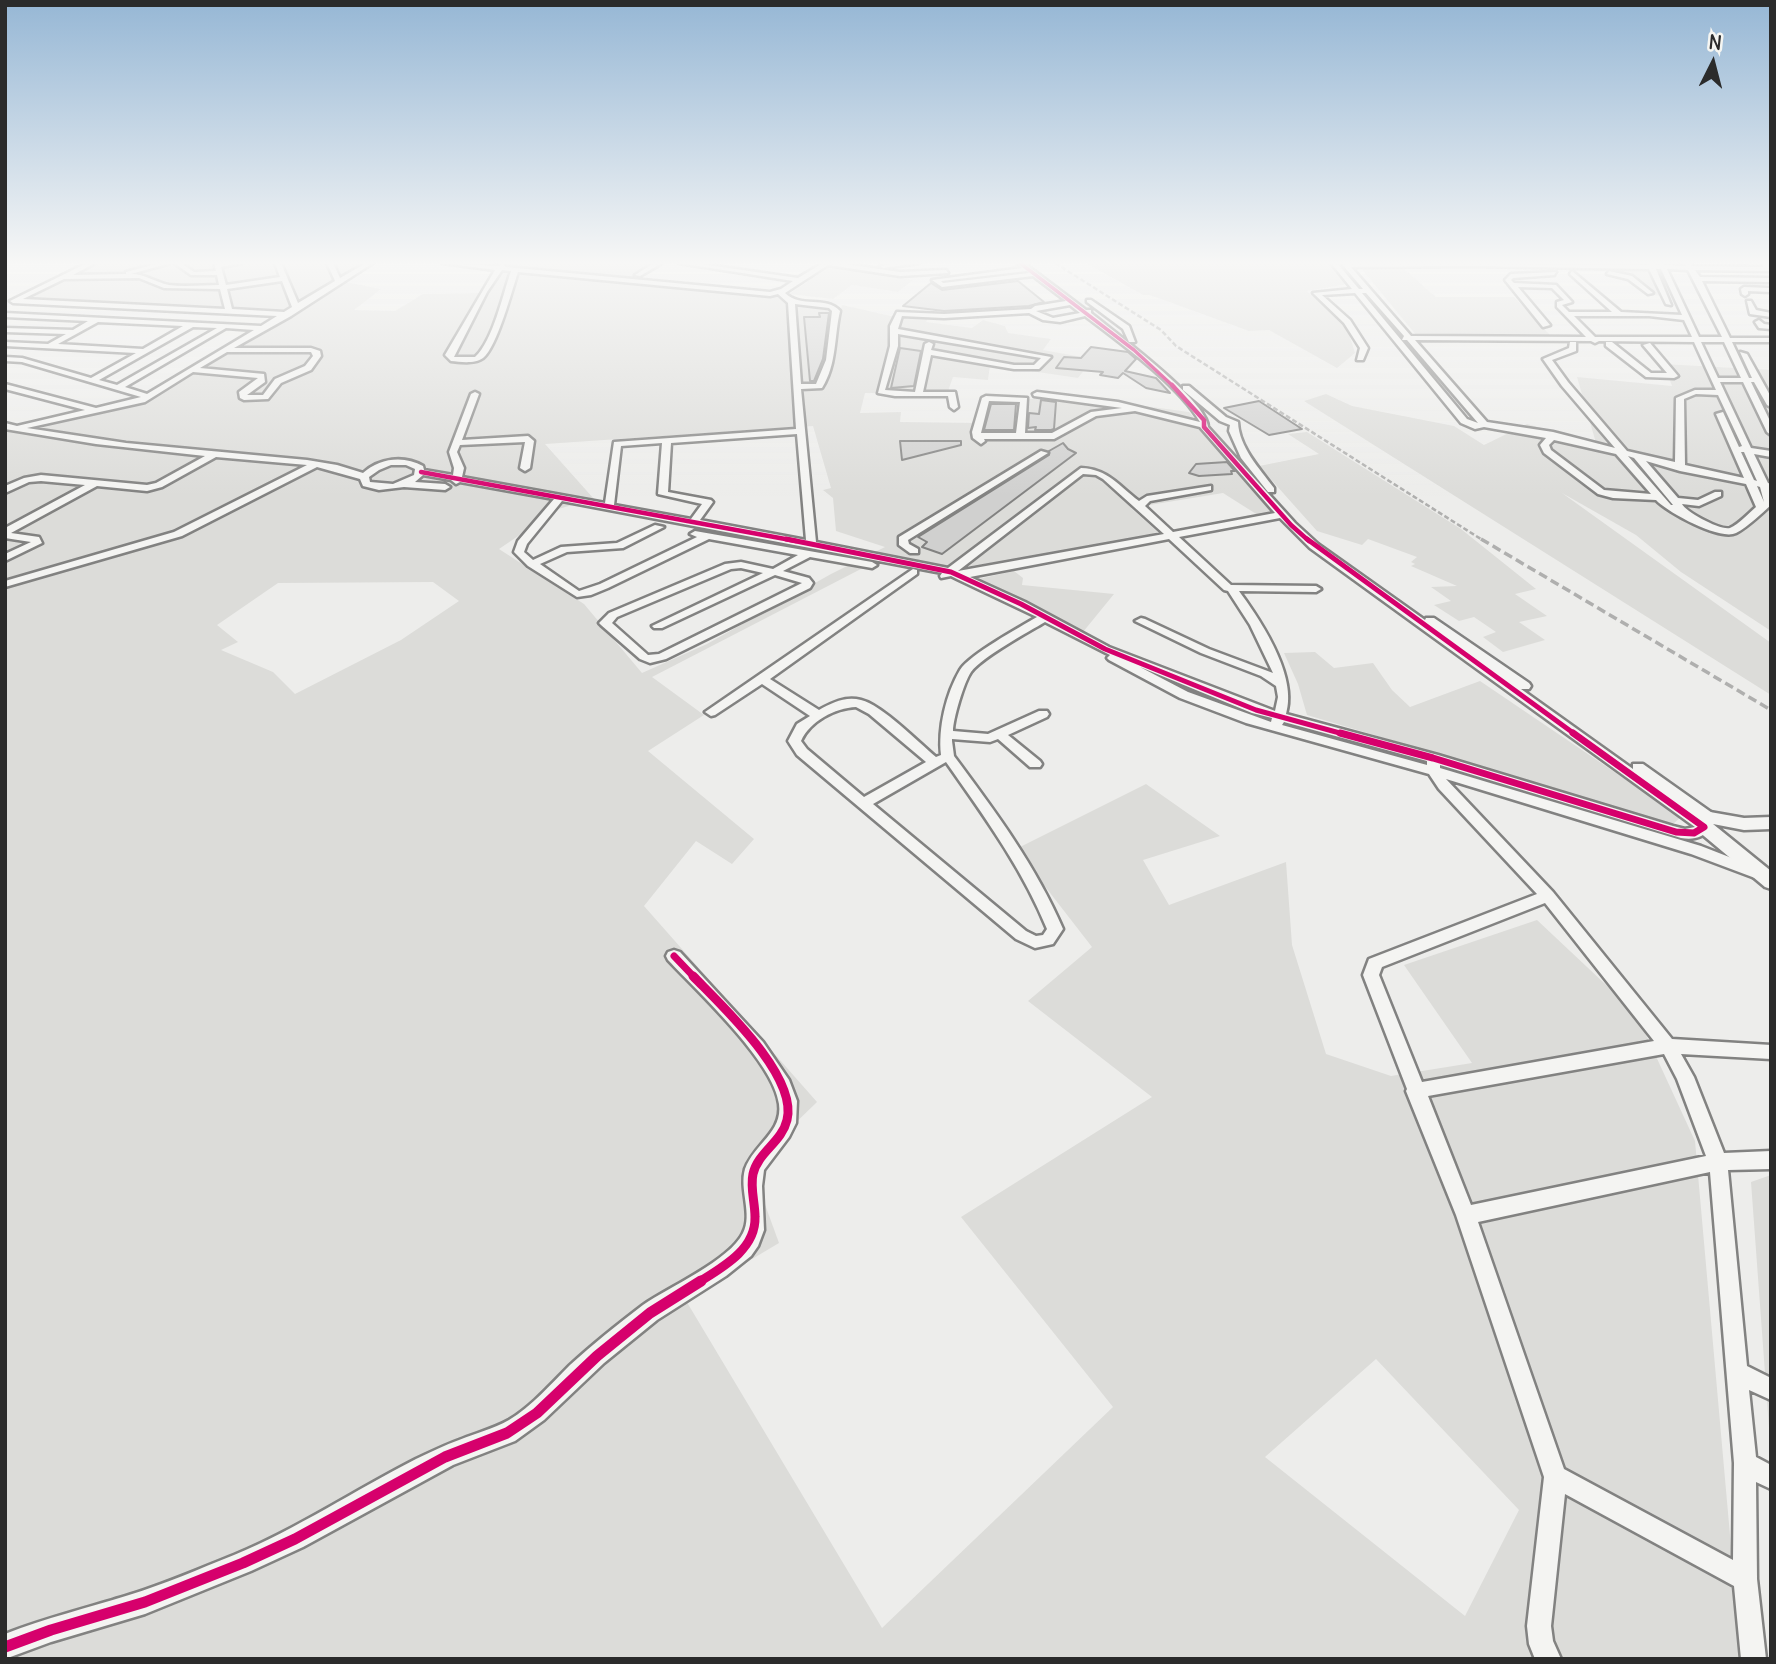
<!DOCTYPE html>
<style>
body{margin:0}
#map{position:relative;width:1776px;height:1664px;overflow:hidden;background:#ededeb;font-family:Delius,sans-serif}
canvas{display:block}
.frame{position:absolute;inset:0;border:7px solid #2b2b2b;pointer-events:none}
.north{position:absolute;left:1678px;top:28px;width:70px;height:70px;-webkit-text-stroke:5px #f6f6f2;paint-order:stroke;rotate:6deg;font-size:19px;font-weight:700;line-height:28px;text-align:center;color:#2b2b2b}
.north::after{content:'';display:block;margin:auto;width:24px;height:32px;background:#2b2b2b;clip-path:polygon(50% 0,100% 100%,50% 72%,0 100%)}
</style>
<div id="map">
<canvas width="1776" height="1664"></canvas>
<div class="frame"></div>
<div class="north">N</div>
</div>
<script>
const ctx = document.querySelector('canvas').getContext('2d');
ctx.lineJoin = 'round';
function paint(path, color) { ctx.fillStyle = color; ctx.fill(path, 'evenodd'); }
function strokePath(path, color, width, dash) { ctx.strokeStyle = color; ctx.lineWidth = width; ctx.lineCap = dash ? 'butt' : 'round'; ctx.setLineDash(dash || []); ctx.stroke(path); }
const green = new Path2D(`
 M95,263H374L346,282L381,289L354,310L395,311L423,294L479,293L492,271L508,263H666L631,282L776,296L782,300L841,308L842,305L891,316L931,314L926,322L972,328L983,320L1005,326L1008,333L1051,339L1043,350L1093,359L1078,378L990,365L988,380L953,377L947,394L865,393L860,413L901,412L900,422L978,423L983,399H1036L1041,392L1189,412L1274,515L1261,517L1223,493L1131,508L1158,532L1153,533L1157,538L950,569L886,556L652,677L704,715L648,751L754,839L732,864L696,841L644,906L817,1102L751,1166L779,1243L685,1299L882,1628L1113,1407L961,1217L1152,1097L1028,1001L1092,947L1016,849L1146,784L1220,836L1143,860L1169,905L1286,862L1292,945L1326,1054L1391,1076L1472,1063L1404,965L1537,920L1636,1013L1695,1141L1741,1659H5V431L144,401L291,314L20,301ZM813,426L831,488L823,490L833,498L836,531L885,547L831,574L707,644L642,673L584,604L499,549L558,509L594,499L545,444ZM433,582L459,601L401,640L295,694L273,672L221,650L238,642L217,625L278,583ZM1376,1359L1519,1510L1465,1616L1265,1457Z
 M1086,263H1330L1348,284L1307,291L1347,327L1355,353L1337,368L1269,330L1249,331L1150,295H1143Z
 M1602,266L1650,267L1663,296L1652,295L1626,276L1613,275Z
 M829,267L913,280L898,292L852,285L833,299L789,294Z
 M1360,267L1403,268L1436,297H1514L1550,335H1416Z
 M1664,364L1771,370V631L1681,572L1636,535L1562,493L1771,643V695L1304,401L1326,394L1352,406L1454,426L1484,445L1527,424L1596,443L1577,377L1672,386Z
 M1307,432L1461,529L1536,589L1515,594L1547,616L1519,622L1545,640L1503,652L1483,637L1496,632L1474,617L1459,621L1434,605L1451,601L1431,587L1457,586L1411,566L1415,564L1411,562L1417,557L1368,539L1362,545L1317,531L1259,466L1319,454L1288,434Z
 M1014,571L1023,578L1022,585L1114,594L1083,632L974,580Z
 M1315,652L1334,668L1373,663L1392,690L1410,707L1480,681L1681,817L1673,824L1307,715L1298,684L1284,653Z
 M1771,1175V1455L1751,1182Z`);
const building = new Path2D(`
 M1018,281L1044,302L1029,306L944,311L903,306L931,283L942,290Z
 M819,313H829L823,359L814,381H810L804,317H820Z
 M1091,347L1128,352L1136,359L1125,371L1156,378L1170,393L1146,388L1123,373L1118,378L1100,375L1103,372L1056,368L1064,357L1081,358Z
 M900,348L921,351L914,386L891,388Z
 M1041,400L1056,402L1054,429L1051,430H1035L1036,427L1028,428L1029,413L1039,414Z
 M1259,401L1302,429L1269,435L1224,408Z
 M991,404H1016L1014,430H984Z
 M900,441H961V445L902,460Z
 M1063,443L1068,449L1076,453L942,554L922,547L927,542L918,537L1049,455V451Z
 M1227,462L1235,471H1231L1232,474L1199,476L1189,473L1196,464Z`);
const minor = new Path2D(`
 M87,263H95L73,275L126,274V272L160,263H170L131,274C145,274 155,282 169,285C185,287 203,285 219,285L217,275H191L174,263H181L194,272L216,271L214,263H242L221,267L226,285L280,277L275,263H281L298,303L335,281L327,263H333L340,278L366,263H373L291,316L234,348H311L320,351L321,356L311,370L281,383L268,399L244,400L240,398L239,392L258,378L193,372L145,402L27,428L126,443L307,460L337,465L363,473C379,458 404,455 423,466L424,470L453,475L454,468L449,452L471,394L475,392L479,394L462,440L528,436L534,441L530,468L525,471L520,468L525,442L460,445L457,452L464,468L462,477L605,503L614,442L796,429L788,303L778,294L770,296L518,272C512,290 497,347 483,358C475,364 461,362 451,361L445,355L495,270L443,263L499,266L503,264L506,267L770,292L781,289L793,281L679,263H694L798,278L823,263H838L900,272L946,270L948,273L900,276L828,265L785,293C802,309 825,295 840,311C834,337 837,364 822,388L801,389L816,542L948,568L1081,468C1108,469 1119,486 1139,501L1147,496L1211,486V490L1150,501L1145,506L1173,532L1275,513L1200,427L1135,411L1096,416L1054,439H984L985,441L981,444L973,438L972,432L982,398L986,396L1027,398L1025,433H1052L1091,412L1122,408L1034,396L1033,394L1037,392L1118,402L1200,422C1180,386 1118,341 1085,316L1060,322L1043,320L1029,313L944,318L902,316L898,329L1051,357L1039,369H1014L931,355L923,392H955L958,407L954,410L950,407L948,396H895L878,393L890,346V326L897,312L944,314L1031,309L1035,306L1066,301L1033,276L942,287L932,280L1022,268L1017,263H1024L1086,310H1091V313C1113,331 1208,401 1208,427L1295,523L1318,544L1425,620L1426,618H1434L1529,683L1531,686L1529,689H1521L1493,669L1633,769V764H1643L1715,815L1717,818L1715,821L1707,822L1711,827C1704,838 1693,840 1681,838L1440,765V768L1701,846L1760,869L1762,873L1760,877L1755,878L1691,854L1446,779L1553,892L1672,1039L1771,1045V1059L1681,1054L1694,1077L1724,1153L1771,1151V1169L1728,1170L1747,1366L1771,1378V1400L1749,1390L1756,1457L1771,1465V1489L1756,1482L1757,1579L1766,1659H1741L1734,1586L1565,1494L1551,1626L1553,1641L1561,1659H1535L1529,1644L1527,1626L1544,1477L1456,1215L1406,1091L1407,1089L1363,975L1369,959L1537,894L1439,789L1429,774L1246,723L1180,698L1109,660L1107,658L1110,655L1045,622C1028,632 982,657 971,672C964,682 953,719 953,731L988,734L1039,711H1047L1049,714L1047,717L1008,735L1040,761L1042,764L1040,767H1030L998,739L990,742L952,739V741L954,756C995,811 1036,866 1063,929L1053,944L1035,948L1016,939L797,755L788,741L797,724L810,716L762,684L715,715L711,716L705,712L913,569L917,570V574L770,679L819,710C832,703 845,696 861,700C882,705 918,742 936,757L941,755C938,728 946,694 960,670C969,655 1020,627 1037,617L957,579L951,576L941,578L940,576L942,573L562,501L527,544L524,552L533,560L561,547L617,543L655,525L664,527L623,548L567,552L540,564L579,591L600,584L697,537L690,534L695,531L872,562L877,565L872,568L810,557L783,571L809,578L813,583L810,588L666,659L650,663L640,659L601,625L599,623L609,613L725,564L741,562L773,569L798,555L709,539L608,588L591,595L577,597L528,566L514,552L518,541L554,499L460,482L456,484L451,480L423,475L415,482L445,484L450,487L445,490L404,487L379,490L363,486L360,479L317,467L182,536L5,587V581L174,532L307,465L216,457L162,487L147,491L97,486L11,533L39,537L42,543L5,561V554L31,542L5,538V528L85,485L41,481L29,482L5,493V486L24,478L41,475L147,485L156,483L205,456L96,444L5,429V423L17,426L85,410L5,389V384L96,408L141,397L22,362L5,361V357L22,358L91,378L136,353L5,346V342L48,344L66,334L5,332V328L73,330L88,321L5,317V313L261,326L277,316L13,303L10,301ZM502,270L511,271C503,294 493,341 475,357H454L487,292ZM1027,271L1029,273L943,283L941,281ZM139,278L164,288L220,289L225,309L23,299L64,279ZM282,281L292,307L284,312L232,309L227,289ZM795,304L829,308L832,311L826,360L816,384H801ZM1070,305L1080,313L1053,318L1036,311ZM98,322L183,326L143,349L58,344ZM193,327L217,328L117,385L99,380ZM226,328L254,330L147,394L125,387ZM898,334L1041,358L1034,365H1014L931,350L933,344L929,342L925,344L915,392L885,390L898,346ZM227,352H311L313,356L305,366L275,379L263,395H247L265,382L264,374L200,368ZM989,401L1020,402L1016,433H981ZM797,434L806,540L700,520L713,502L711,500L668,492L671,443ZM662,443L658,494L702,504L691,519L614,505L621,446ZM391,465H406L415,469L414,475L393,484L370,482L369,477L379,470ZM1083,474L1096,475L1103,479L1164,534L958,571ZM1280,518L1310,548L1695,827L1685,829L1673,826L1438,755L1286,714C1298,676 1261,621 1239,591L1316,592L1321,589L1316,586L1231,585L1179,537ZM1169,539L1224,590L1228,591L1250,625L1273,673L1209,649L1145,619L1141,618L1135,621L1201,653L1261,676L1276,686L1278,697L1275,711L1109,647L1025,602L970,577ZM741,568L763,573L652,626L654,628H662L775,575L802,583L659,654L648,655L612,623L617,617L731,569ZM1140,667L1252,713L1272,718L1271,722L1188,692ZM856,707L869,714L926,762L864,797L807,749L801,741C810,721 835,708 856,707ZM1284,722L1427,761V765L1282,725ZM946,762C984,816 1022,868 1047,929L1043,935L1036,936L1026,931L873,804ZM1545,903L1654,1041L1422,1082L1379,975L1382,967ZM1664,1054L1677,1079L1706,1156L1471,1205L1428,1096ZM1710,1172L1734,1463L1733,1560L1564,1469L1478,1222Z
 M654,263H662L640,276L635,275Z
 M896,263H919L883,268L880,266Z
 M1331,263H1337L1359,289H1363L1341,263L1648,265L1647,263L1659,265L1658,263H1664L1665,265L1686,266L1684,263H1690L1692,266L1763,267V264H1767L1771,271L1695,270L1700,277L1771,278V282L1702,281L1730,338H1771V342H1732L1749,378H1752L1740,352L1747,354L1771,397V407L1767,405L1754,382H1751L1771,423V435L1767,432L1743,382H1720L1751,448L1771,451V457L1754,454L1768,483L1771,484V505C1762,513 1748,527 1736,533C1720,541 1667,512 1656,500L1613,498L1598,494L1544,453L1540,445L1546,438L1484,427L1475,429L1461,423L1355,293L1322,295L1350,320L1368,348L1363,360H1357L1360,348L1344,323L1313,293L1352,289ZM1471,266L1649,269L1666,304L1671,305L1656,269H1661L1682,315L1621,312L1572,271L1570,274L1612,312H1569L1562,305L1572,302L1556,285L1514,283L1511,280L1513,278L1554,275L1556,272L1511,274L1505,280L1543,327L1550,325L1518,287L1552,288L1564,300L1557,302V307L1586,337L1411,336L1351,267ZM1667,269L1688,270L1722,337H1699ZM1362,293H1366L1404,336L1402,340H1407L1478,423L1467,419ZM1574,316H1649L1684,320L1692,337H1595ZM1415,340L1591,341L1595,343L1599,341L1694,342L1716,390H1695L1676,398L1675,462L1627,451L1568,382L1552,360L1576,351V342H1570L1569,348L1543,359L1562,386L1615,448L1553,432L1487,422ZM1701,342H1724L1741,378H1718ZM1696,394L1718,395L1742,446L1739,447L1723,412L1716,414L1744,478L1685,465L1684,399ZM1554,440L1616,454L1651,494L1604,490L1551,450L1549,445ZM1741,452H1744L1757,481L1754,480ZM1628,456L1634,458L1673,505H1671ZM1646,461L1680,471L1746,484L1756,507C1749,513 1739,524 1730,528C1721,531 1686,512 1682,504L1699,506L1721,496V492H1715L1698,500L1678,498ZM1757,486L1760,487L1764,502Z
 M1609,271L1632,276L1653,293L1648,294L1628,279L1607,274Z
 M1744,287L1769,288L1771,292L1748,291V294L1745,296L1742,294L1741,289Z
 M1087,300H1091L1129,326L1135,342H1129L1123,329L1087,302Z
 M1747,301H1751L1756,310L1771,313V317L1750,314Z
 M1759,320L1764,324L1771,325V329L1759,328L1755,322Z
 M1606,342H1612L1651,373H1667L1643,345L1650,343L1678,376L1674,378L1646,377L1606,346Z
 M1183,386H1189L1226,417L1238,422C1239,447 1259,468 1274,488V492H1268L1241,458L1229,431L1230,425L1220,421L1183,390Z
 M1041,451L1048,453L908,540L909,544L918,549V553H910L899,545V537Z
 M674,950L680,952L763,1042L789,1080L797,1101L796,1123L789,1137L764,1170L762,1186L764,1230L758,1246L751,1256L726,1276L657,1320L604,1363L544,1420L515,1441L453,1465L303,1547L251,1571L145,1614L51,1642L5,1659V1634C45,1618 88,1608 129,1595C165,1584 199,1569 234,1555C297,1529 355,1490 416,1459C431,1452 445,1445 459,1440C476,1433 493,1429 509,1420C532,1406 551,1384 570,1365C593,1344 618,1324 643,1305C669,1287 730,1260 743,1233C753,1214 739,1190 745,1169C754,1144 783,1132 779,1104C774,1062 698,992 668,960L666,956L668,952Z`);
const major = new Path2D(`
 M1710,812L1744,818L1771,817V829L1744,830L1713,824L1771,871V889L1765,887L1698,831L1695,827L1698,823L1703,821L1701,818L1704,814Z`);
const railFar1 = new Path2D(`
 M1055,263L1161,330L1176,346L1484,541`);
const rail = new Path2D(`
 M1481,539L1771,710`);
const cyclewayFar5 = new Path2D(`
 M1020,263L1134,350L1174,387`);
const cyclewayFar4 = new Path2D(`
 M1172,385L1204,420V427L1291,525L1309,541
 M421,472L796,541`);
const cyclewayFar3 = new Path2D(`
 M786,539L951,572L1021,604L1105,649L1256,710L1347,735
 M1307,539L1576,735`);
const cyclewayFar2 = new Path2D(`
 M1340,733L1433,758L1676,832L1694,833L1704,827L1573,733
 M674,956L695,978`);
const cyclewayFar1 = new Path2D(`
 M693,976C722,1006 798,1076 787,1120C782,1142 758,1152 753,1174C750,1188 755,1202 755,1217C756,1249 723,1267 699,1282`);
const cycleway = new Path2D(`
 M5,1647L51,1630L145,1602L243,1563L295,1539L445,1457L507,1433L537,1413L597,1356L650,1313L701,1281`);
paint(green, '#dcdcd9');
paint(building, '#d0d0cf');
strokePath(building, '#828281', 2);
strokePath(minor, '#828281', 5);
strokePath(major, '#828281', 5);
paint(minor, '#f4f4f2');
paint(major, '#f4f4f2');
strokePath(railFar1, '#afafae', 2.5, [5, 2.5]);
strokePath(rail, '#afafae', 3.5, [9, 4.5]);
strokePath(cyclewayFar5, '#d6006c', 3.5);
strokePath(cyclewayFar4, '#d6006c', 4.5);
strokePath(cyclewayFar3, '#d6006c', 5);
strokePath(cyclewayFar2, '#d6006c', 7);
strokePath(cyclewayFar1, '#d6006c', 9);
strokePath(cycleway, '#d6006c', 11);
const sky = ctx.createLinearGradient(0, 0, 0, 496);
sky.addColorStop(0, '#96b7d5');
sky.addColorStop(0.53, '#f7f7f6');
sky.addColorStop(1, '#f7f7f600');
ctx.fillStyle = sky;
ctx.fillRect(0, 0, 1776, 496);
</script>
